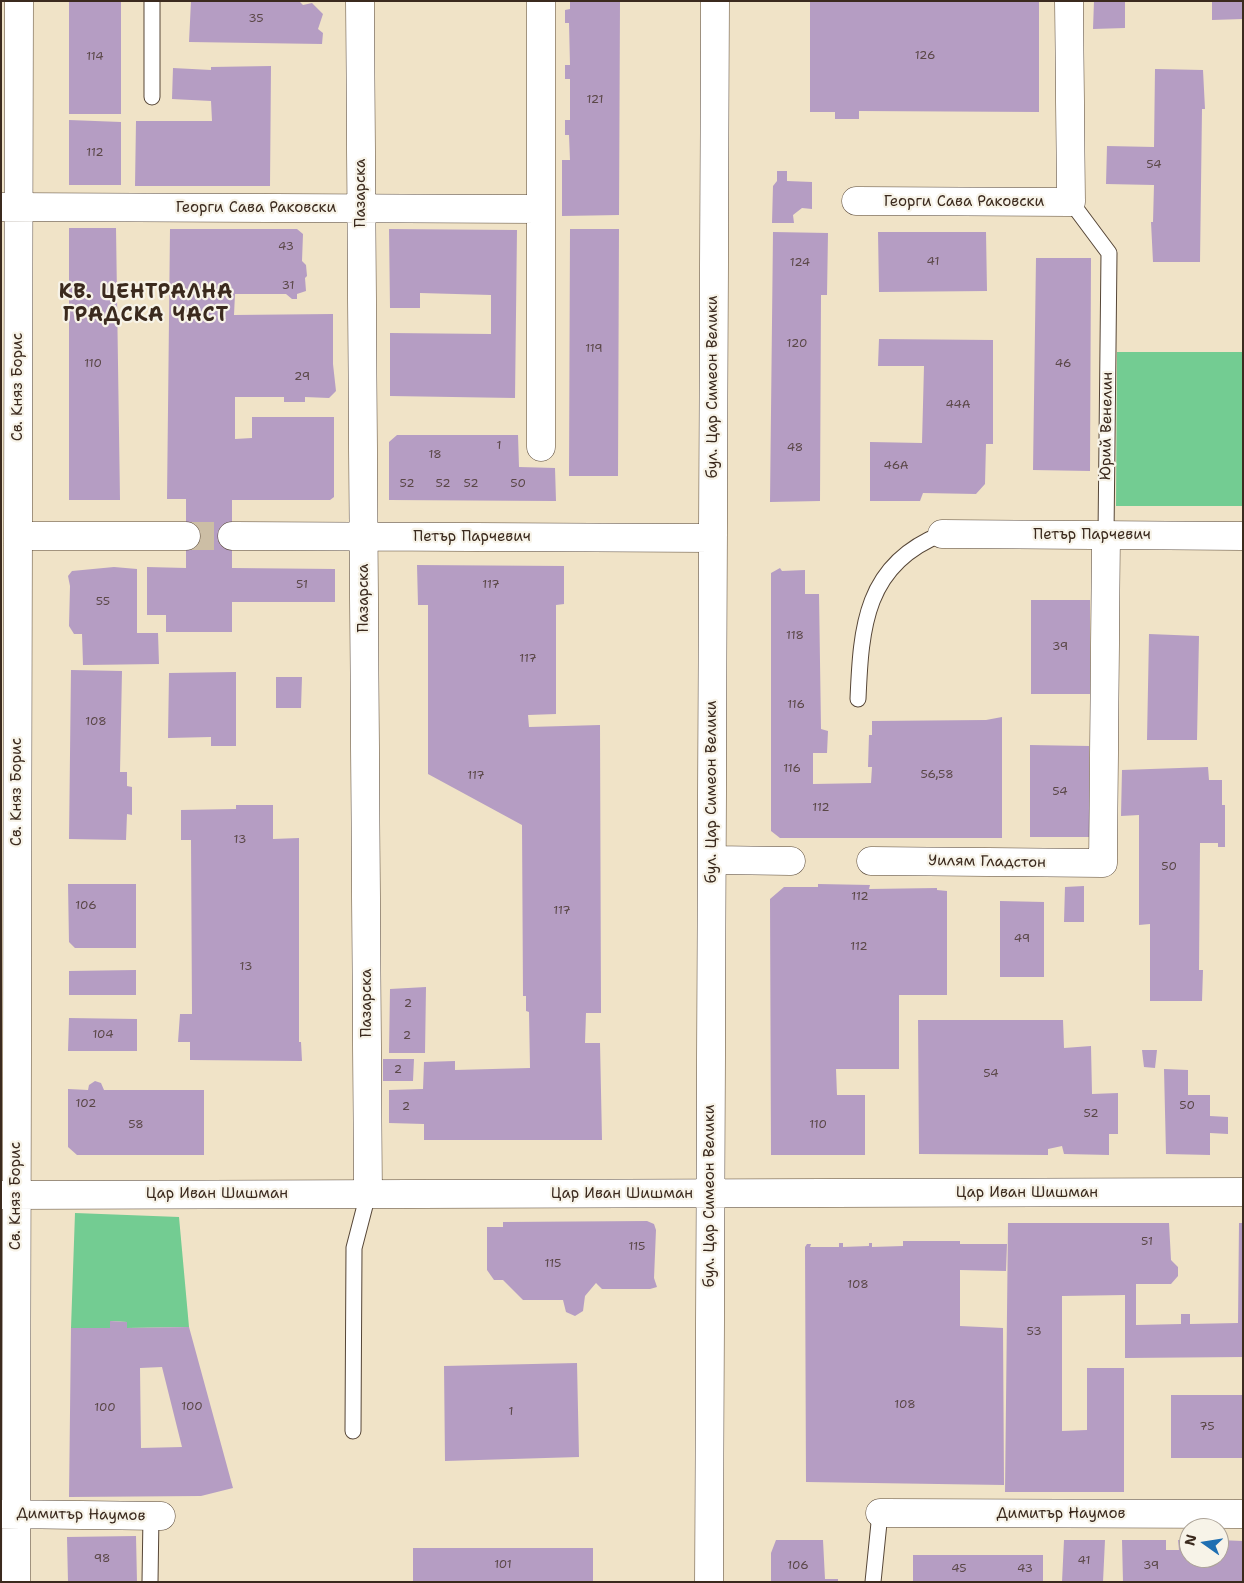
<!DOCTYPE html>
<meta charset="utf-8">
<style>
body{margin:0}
#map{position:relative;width:1244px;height:1583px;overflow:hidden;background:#f0e3c7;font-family:"Shantell Sans",sans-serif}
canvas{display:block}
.frame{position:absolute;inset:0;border:2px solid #3b2a1e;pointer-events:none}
.north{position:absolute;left:1179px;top:1518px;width:50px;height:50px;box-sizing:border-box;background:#f7f3e8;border:1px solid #aca397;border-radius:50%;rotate:283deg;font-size:14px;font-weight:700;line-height:20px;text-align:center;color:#3b2a1e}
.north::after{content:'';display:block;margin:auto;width:18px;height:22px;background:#1f6fb2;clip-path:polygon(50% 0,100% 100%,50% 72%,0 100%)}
</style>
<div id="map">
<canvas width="1244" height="1583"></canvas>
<div class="frame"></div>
<div class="north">N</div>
</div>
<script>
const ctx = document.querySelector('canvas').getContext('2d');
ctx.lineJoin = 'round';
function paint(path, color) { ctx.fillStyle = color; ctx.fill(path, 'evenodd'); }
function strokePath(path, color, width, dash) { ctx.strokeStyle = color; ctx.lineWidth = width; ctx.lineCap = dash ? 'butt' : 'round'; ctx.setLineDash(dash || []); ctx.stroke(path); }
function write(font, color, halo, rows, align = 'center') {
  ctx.font = font + ' "Shantell Sans",sans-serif'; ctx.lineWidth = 4.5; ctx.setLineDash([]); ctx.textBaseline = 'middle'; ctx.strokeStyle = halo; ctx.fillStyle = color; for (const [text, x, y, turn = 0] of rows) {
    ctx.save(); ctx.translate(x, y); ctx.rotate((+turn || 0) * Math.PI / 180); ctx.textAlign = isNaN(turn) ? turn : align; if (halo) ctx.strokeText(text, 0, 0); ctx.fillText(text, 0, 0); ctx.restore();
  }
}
const green = new Path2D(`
 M1117,352H1243V506H1116Z
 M75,1213L179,1217L189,1327L127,1328V1322L111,1321L110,1328H71Z`);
const building = new Path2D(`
 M69,1H121V114H69Z
 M191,1H299L303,5L312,3L323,14L318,29L323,33L322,44L189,42Z
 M570,1H620L619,215L562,216V160H570L569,135H565V120H570V79H565V65H570L569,23H565V10L570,9Z
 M810,1H1039V112L859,111V119H835V112H810Z
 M1094,1H1125V28L1093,29Z
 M1212,1H1243V19L1212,20Z
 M271,66L270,186H135L136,121H212L211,101L172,99L173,68L211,70V67Z
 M1155,69L1203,70L1205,109H1202L1200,262H1153L1151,222H1153L1154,185L1106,184L1107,146L1154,147Z
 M69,120L121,122V185H69Z
 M777,171H787V181L812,182V209L802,208L793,215L794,223H772L773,186L777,181Z
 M69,228H116L120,500H69Z
 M170,229H297L303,234L302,261L306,265L307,276L305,278L306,291L297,294V299H292L286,294H235L234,315L333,314V364L336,391L329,398L305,397V402H284V397H235V439L252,438V417H334V497L330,500H232V568L335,569V602H232V632H166V615H147V567L186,568V499H167Z
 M389,229L517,230L515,398L390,396V333L491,334V295L420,293V308H390Z
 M570,229H619L618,476H569Z
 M773,232L828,233L827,295H821L820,501L770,502Z
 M878,232H986L987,291L879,292Z
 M1036,258H1091L1090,471L1033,470Z
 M879,339L993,340V444H986L985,484L976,494L923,493L920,501H870V442L922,443L924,366H878Z
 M397,435H518L519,467L555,468L556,501L389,500V442Z
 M417,565L564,566V604L556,605V714L528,715L529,727L600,725L601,1013H586L585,1043H600L602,1140H424V1124L389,1123V1090L423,1089L424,1062L455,1061V1070L530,1068L529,1012L526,1011V996H523L522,825L428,774V605H418Z
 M114,567L137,569V633H158L159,664L83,665L82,634H74L69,626L70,586L68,576L72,571Z
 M780,568L782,571L805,570V594H819L821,729L828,731L827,753H813V784L871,783L872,767H868L869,735H872V721L986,720L1002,717V838H780L771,831V573Z
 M1031,600H1090V694H1031Z
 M1149,634L1199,636L1197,740H1147Z
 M71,670L122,671L120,772H127V786L132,787V815L127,814L126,840L69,839Z
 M236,672V746H211V737L168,738L169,673Z
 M276,677H302L301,708H276Z
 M1030,745L1089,746V837H1030Z
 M1208,767L1209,780H1222V805H1225V847H1218V843H1200L1199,970H1203L1202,1001H1150V924L1139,925V815L1121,816L1122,770Z
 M236,805H273V839L299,838V1042H301L302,1061L190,1060V1042H178L180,1014H192L191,840H181V810L236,809Z
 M68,884H136V948H75L69,942Z
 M818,884L870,885L869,889L937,888V890L947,891V995H899V1069H836L837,1095H865V1155H771L770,899L784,887H818Z
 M1084,886V922H1064L1065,887Z
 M1000,901L1044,902V977H1000Z
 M136,970V995H69V971Z
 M426,987L425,1053H389L390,989Z
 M69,1018L137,1019V1051H68Z
 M918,1020H1063L1064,1048L1091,1046L1092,1094L1118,1093V1134H1109V1155L1064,1154L1062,1146L1048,1149V1155L919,1154Z
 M1142,1050H1157L1155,1068L1144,1067Z
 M383,1059H414L413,1081H383Z
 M1164,1069L1188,1070V1095H1210V1116L1228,1117V1134L1210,1133V1155L1166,1154Z
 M95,1081L101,1083L104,1090H204V1155H77L68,1147V1089L88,1090L89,1085Z
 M647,1221L654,1224L656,1230L654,1278L657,1287L650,1289H602L596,1283L585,1296L583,1311L575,1316L566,1312L563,1300H523L503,1280H494L487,1270V1227H503V1222Z
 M1008,1223H1169L1171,1260L1178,1267V1276L1171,1284H1136V1325L1181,1324V1314H1190V1324L1238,1323L1239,1223H1243V1357L1125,1358V1295L1062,1296V1431L1087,1430V1368H1124V1492H1005Z
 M903,1241H960V1244H1007L1006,1271L960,1270V1326L1003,1328L1004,1485L806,1482L805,1247L807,1244H811L810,1247H839V1243H843V1247L869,1246V1243H872V1247L903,1246Z
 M110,1321L127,1322V1328L189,1327L233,1488L201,1496L69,1497L71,1328H110ZM162,1367L182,1447L141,1448L140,1368Z
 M577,1363L579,1457L445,1461L444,1366Z
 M1171,1395H1243V1458H1171Z
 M136,1536L137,1582H68L67,1537Z
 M776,1540H823L825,1579H838V1582H771V1553Z
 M1064,1540H1105L1103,1582H1062Z
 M1122,1540H1166V1550H1179L1178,1540H1189V1558H1219V1540L1243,1541V1582H1123Z
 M413,1548H593V1582H413Z
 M913,1555H1043V1582H913Z`);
const streetTunnel = new Path2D(`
 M186,536H232`);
const lane = new Path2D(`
 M152,97V1
 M1071,202L1109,253L1106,535
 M858,699C861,627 865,564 942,534
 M353,1431L354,1248L368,1194
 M150,1582L151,1515
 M873,1582L880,1513`);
const street = new Path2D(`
 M360,1L368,1194
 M541,1V447
 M856,201L1071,202L1069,1
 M1,207L541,209
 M942,534L1243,536
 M18,536H186
 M232,536L713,538
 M712,860L791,861
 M871,861L1103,863L1106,535
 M1,1195L1243,1192
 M880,1513L1243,1514
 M1,1514L161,1516
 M16,1582L19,1
 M709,1582L715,1`);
const numberNames = [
 ["35",256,19],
 ["126",925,56],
 ["114",95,57],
 ["121",595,100],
 ["112",95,153],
 ["54",1154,165],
 ["43",286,247],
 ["41",933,262],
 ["124",800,263],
 ["31",288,286],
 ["120",797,344],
 ["119",594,349],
 ["110",93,364],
 ["46",1063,364],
 ["29",302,377],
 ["44A",958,405],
 ["1",499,446],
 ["48",795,448],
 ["18",435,455],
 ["46A",896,466],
 ["52",407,484],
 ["52",443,484],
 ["52",471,484],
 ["50",518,484],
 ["51",302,585],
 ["117",491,585],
 ["55",103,602],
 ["118",795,636],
 ["39",1060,647],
 ["117",528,659],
 ["116",796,705],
 ["108",96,722],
 ["116",792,769],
 ["56,58",937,775],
 ["117",476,776],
 ["54",1060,792],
 ["112",821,808],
 ["13",240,840],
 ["50",1169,867],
 ["112",860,897],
 ["106",86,906],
 ["117",562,911],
 ["49",1022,939],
 ["112",859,947],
 ["13",246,967],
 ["2",408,1004],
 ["104",103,1035],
 ["2",407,1036],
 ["2",398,1070],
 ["54",991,1074],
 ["102",86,1104],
 ["50",1187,1106],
 ["2",406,1107],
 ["52",1091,1114],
 ["58",136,1125],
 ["110",818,1125],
 ["51",1147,1242],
 ["115",637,1247],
 ["115",553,1264],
 ["108",858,1285],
 ["53",1034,1332],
 ["108",905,1405],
 ["100",192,1407],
 ["100",105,1408],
 ["1",511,1412],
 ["75",1207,1427],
 ["98",102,1559],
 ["41",1084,1561],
 ["101",503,1565],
 ["106",798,1566],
 ["39",1151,1566],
 ["45",959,1569],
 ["43",1025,1569]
];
const streetNames = [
 ["Пазарска",361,193,-90],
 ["Георги Сава Раковски",964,202],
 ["Георги Сава Раковски",256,208],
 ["Св. Княз Борис",18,387,-90],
 ["бул. Цар Симеон Велики",713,387,-90],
 ["Юрий Венелин",1107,426,-89],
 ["Петър Парчевич",1092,535],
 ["Петър Парчевич",472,537],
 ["Пазарска",364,598,-90],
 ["Св. Княз Борис",17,792,-90],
 ["бул. Цар Симеон Велики",712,792,-90],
 ["Уилям Гладстон",987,862,1],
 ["Пазарска",367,1003,-90],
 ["Цар Иван Шишман",1027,1193],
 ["Цар Иван Шишман",217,1194],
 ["Цар Иван Шишман",622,1194],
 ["Св. Княз Борис",16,1196,-90],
 ["бул. Цар Симеон Велики",710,1196,-90],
 ["Димитър Наумов",1061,1514],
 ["Димитър Наумов",81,1515,1]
];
const districtNames = [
 ["КВ. ЦЕНТРАЛНА",146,293],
 ["ГРАДСКА ЧАСТ",146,316]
];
paint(green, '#73cc92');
paint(building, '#b59dc3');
strokePath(streetTunnel, '#ccbea5', 28, [28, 14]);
strokePath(lane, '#564637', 17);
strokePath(street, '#564637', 29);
strokePath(lane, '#fff', 15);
strokePath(street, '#fff', 28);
write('12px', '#5a4747', null, numberNames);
write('15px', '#3b2a1e', '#f7f3e8', streetNames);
ctx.letterSpacing = '1px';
write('bold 20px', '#3b2a1e', '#f7f3e8', districtNames);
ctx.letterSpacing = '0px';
</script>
